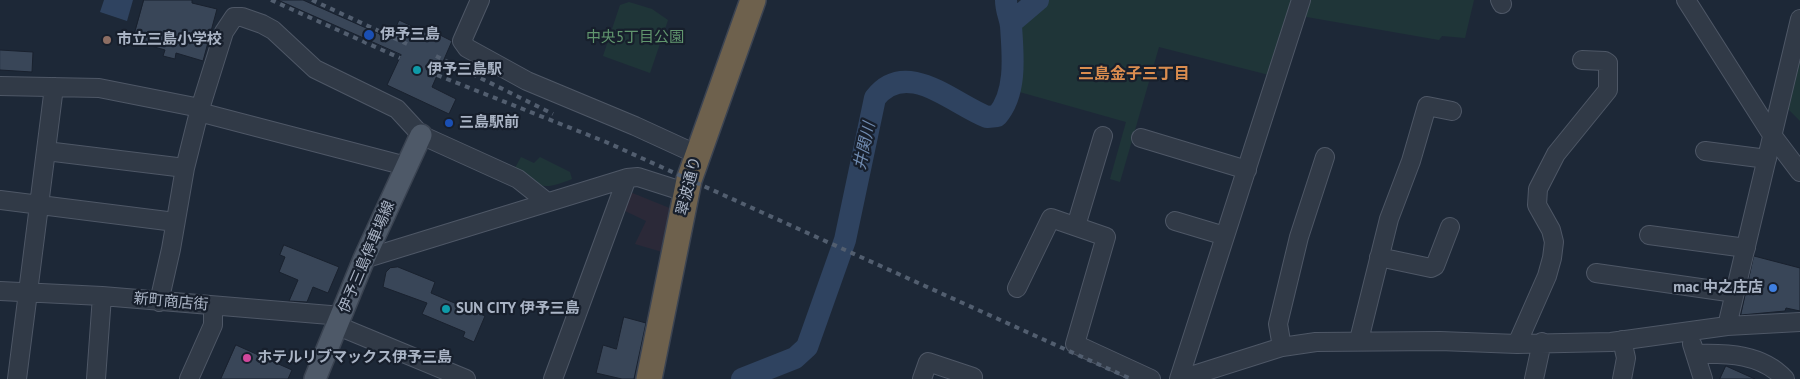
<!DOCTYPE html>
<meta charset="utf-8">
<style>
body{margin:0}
canvas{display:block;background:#1d2837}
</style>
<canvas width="1800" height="379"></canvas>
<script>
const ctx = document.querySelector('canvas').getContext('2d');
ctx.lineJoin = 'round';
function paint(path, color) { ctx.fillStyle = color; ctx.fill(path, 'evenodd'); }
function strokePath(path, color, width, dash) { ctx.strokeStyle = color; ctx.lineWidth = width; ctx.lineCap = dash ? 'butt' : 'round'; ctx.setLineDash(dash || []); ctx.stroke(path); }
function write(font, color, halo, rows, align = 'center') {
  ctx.font = font + ' "PT Sans","Noto Sans JP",sans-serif'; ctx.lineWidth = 4.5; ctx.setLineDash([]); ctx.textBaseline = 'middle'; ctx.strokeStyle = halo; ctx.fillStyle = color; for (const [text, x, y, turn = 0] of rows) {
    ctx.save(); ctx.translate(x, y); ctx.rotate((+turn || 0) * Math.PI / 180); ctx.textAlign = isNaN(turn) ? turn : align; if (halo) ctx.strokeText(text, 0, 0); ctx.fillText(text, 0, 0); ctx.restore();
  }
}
const medical = new Path2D(`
 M630,192L672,209L662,252L635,244L646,221L623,210Z`);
const green = new Path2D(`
 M1045,0H1474L1465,38L1442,36L1439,40L1301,16L1273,76L1159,47L1120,182L1110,179L1126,122L1016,91L1017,24Z
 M629,2L652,9L668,20L650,73L603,56L620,5Z
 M1800,31V121L1787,108Z
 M521,157L534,163L540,157L570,172L572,179C540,192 541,186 515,168Z`);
const water = new Path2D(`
 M104,0H133L127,21L100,12Z`);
const river = new Path2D(`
 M1011,23L1038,0
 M742,379L795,358L807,347L845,240L875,98C906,58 952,103 987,117L997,116C1017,93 1013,55 1011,26C1010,17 1006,11 1006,0`);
const building = new Path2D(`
 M144,0H192V3L217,9L203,61L176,53L175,59L163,56L165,50L137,42L138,38L134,36Z
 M278,0H303L391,39L399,20L433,36L434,32L452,41L432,87L456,99L449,114L387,85L401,55Z
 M0,50L33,52L32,72L0,70Z
 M284,245L339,267L328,293L313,287L307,302L289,301L298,280L279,272L285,257L280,255Z
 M1754,256L1800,268V311L1786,308L1785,311L1741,315Z
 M398,267L435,282L431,293L485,316L474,342L463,337L465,332L422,314L427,303L383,287L386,272L390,268Z
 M624,317L646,323L634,379H622L596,373L603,345L616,349Z
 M236,345L292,370L288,379H221Z
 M1726,366L1755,379H1720Z`);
const minor = new Path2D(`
 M480,0L462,41L467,48L527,81L635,126L696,154
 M1500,0L1502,4
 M1686,0L1772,135L1800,172
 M0,86L99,88L200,108
 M199,112L406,166
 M1141,138L1247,170
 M46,151L185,168
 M1705,151L1767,159
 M0,200L175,222
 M1175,221L1225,236
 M1076,226L1103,136
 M1649,235L1746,248
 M1379,257L1431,268L1435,266L1450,227
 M364,259L627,178L638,177L685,192
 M1596,273L1735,293
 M1017,288L1051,218L1106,237L1075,344L1151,379
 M0,291L102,296L342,316
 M159,302L171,249L185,168L199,112L224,32L234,17H242L262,24L273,30L315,69L397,109L421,135L518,179L547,202
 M338,326L466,379
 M1727,326L1800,19
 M1359,340L1389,219L1411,161L1427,106L1452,111
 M1622,340L1626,358L1622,379
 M1517,344L1547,276L1552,258L1554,242L1551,230L1537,205L1538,189L1556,154L1608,90V63L1605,61L1582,60
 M1692,344L1703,379
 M1282,347L1278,324L1299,237L1325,157
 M1695,354C1728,353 1762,354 1785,379
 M17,379L54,87
 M96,379L102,296
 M189,379L213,325V306
 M553,379L627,178
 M922,379L928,362L973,377
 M1179,379L1301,0
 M1181,379L1282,347L1316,342L1440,341L1517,344L1611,342L1727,326L1800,322
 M1534,379L1542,342`);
const major = new Path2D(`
 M315,379L364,259L421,135`);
const highway = new Path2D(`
 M649,379L689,180L753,0`);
const rail = new Path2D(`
 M271,0L400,58
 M312,0L407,44
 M436,56L553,114
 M437,75L606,142L1131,379`);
const markers = [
 [369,35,6,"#1a4fb4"],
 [107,40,5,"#8d6e63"],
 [417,70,5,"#0f9aa8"],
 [449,123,5,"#1a4fb4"],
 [1773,288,5,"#3f7fe0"],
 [446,309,5,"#0f9aa8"],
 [247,358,5,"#d1479c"]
];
const poiNames = [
 ["伊予三島",380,35],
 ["市立三島小学校",117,40],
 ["伊予三島駅",427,70],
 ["三島駅前",459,123],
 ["mac 中之庄店",1763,288,"right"],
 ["SUN CITY 伊予三島",456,309],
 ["ホテルリブマックス伊予三島",257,358]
];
const parkNames = [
 ["中央5丁目公園",635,38]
];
const streetNames = [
 ["翠波通り",689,186,-76],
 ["伊予三島停車場線",367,257,-67],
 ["新町商店街",171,302,5]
];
const neighbourhoodNames = [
 ["三島金子三丁目",1134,74]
];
const waterNames = [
 ["井関川",865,146,-78]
];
paint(medical, '#2b2938');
paint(green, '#1f3538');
paint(water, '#2f4360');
strokePath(river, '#2f4360', 22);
paint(building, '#394658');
strokePath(building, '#19212e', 1);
strokePath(minor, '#4e5766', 20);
strokePath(major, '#3a4351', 24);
strokePath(highway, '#3c4452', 28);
strokePath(minor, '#313a47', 18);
strokePath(major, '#4e5968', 21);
strokePath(highway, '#6e614d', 25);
strokePath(rail, '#525e6f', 4, [5, 5]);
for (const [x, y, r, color] of markers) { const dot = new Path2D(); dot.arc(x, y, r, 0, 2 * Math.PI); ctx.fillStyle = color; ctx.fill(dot); strokePath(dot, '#171f2c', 2); }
write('bold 15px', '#aab4c5', '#171f2c', poiNames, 'left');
write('15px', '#61966e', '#171f2c', parkNames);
write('15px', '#aab4c5', '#171f2c', streetNames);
write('bold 16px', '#db8d4f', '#171f2c', neighbourhoodNames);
write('italic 16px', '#708bb0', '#171f2c', waterNames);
</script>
